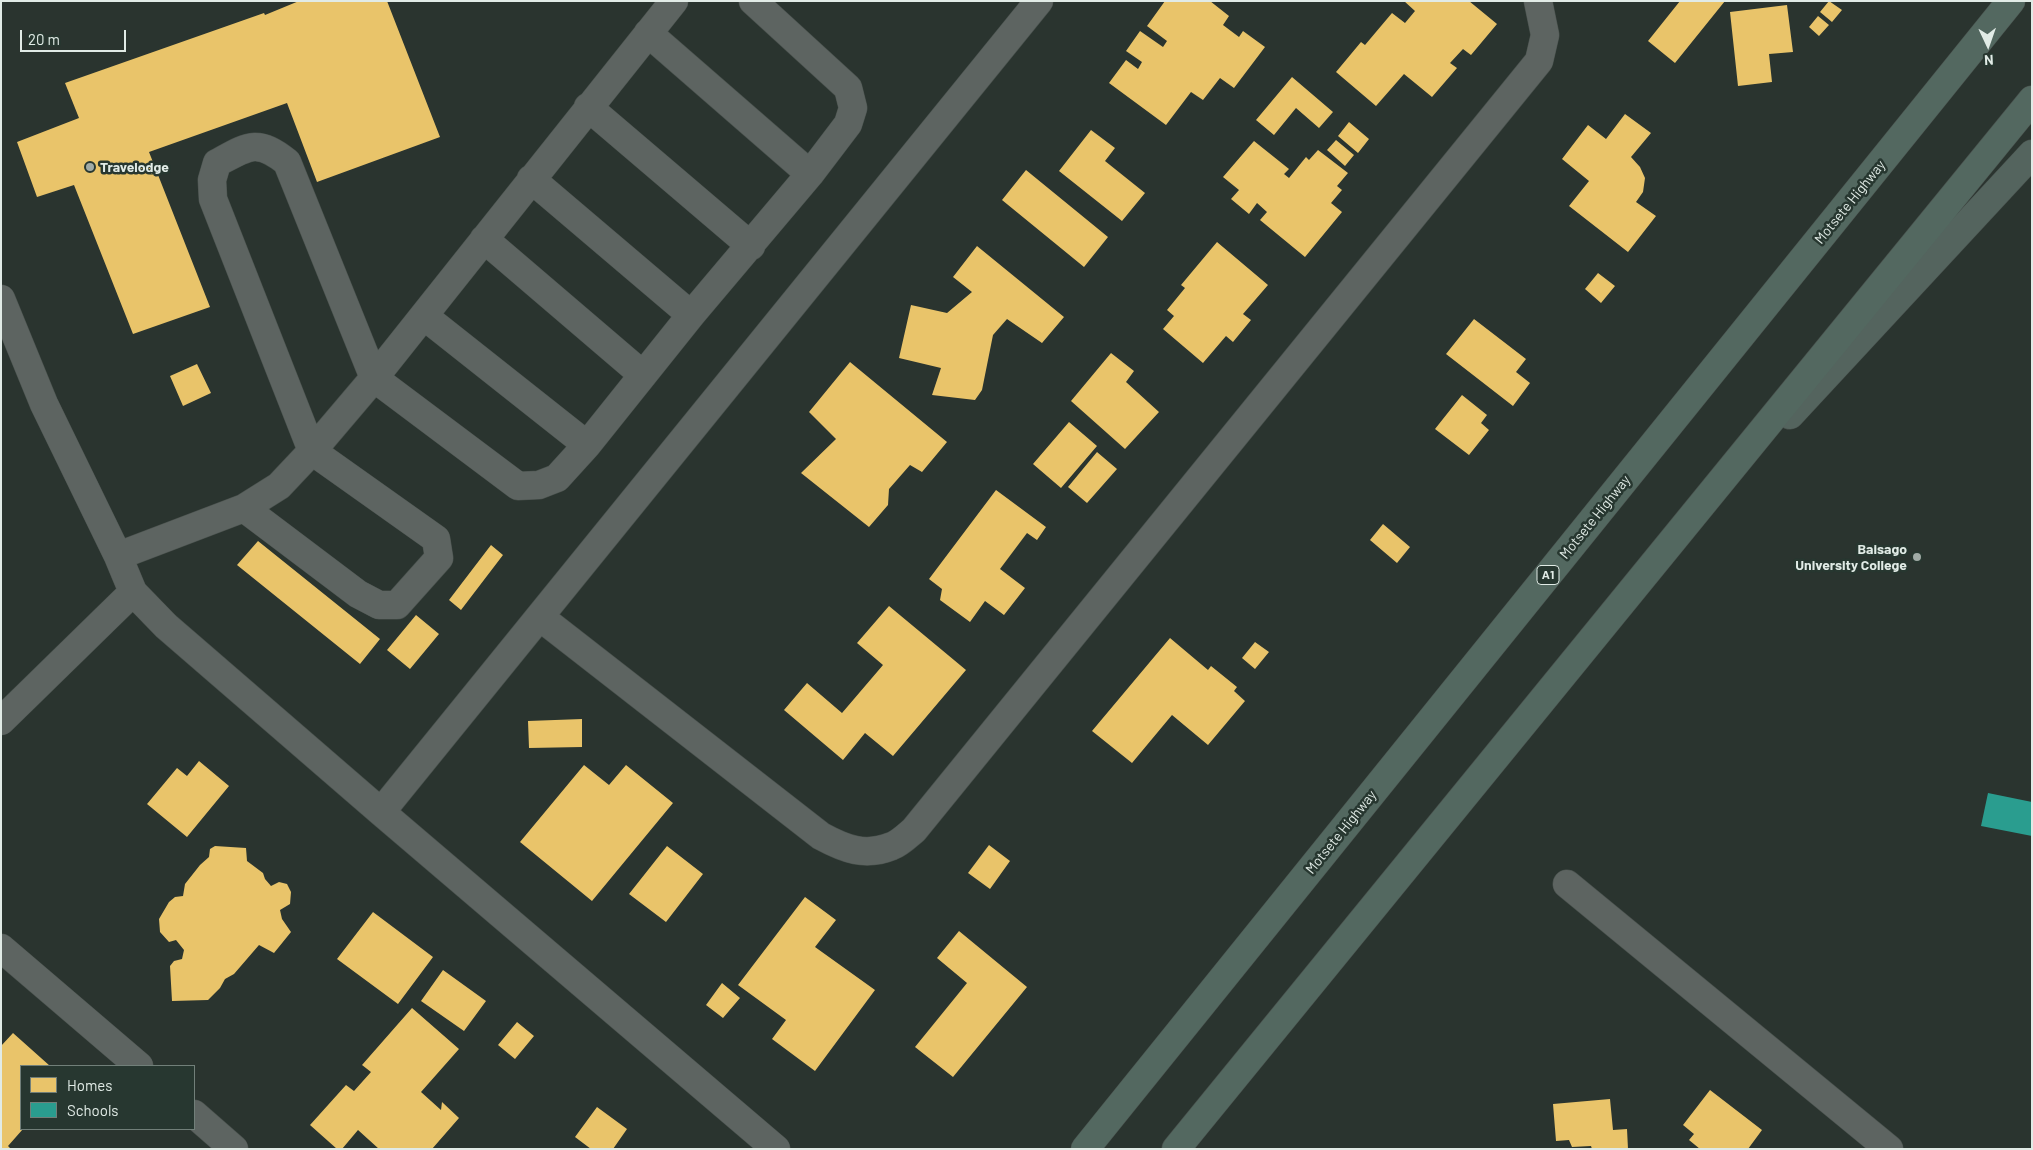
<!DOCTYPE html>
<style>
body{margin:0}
#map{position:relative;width:2033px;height:1150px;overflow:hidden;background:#2a342f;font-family:Barlow,sans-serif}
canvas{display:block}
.frame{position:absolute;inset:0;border:2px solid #e1ebe6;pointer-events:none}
.legend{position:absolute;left:20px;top:1065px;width:175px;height:65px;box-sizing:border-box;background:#273730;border:1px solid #717f79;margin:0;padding:6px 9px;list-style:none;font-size:15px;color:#e1ebe6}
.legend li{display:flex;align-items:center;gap:10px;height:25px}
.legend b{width:25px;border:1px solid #717f79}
.north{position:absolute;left:1963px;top:20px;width:50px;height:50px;-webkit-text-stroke:4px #273730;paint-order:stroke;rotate:177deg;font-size:14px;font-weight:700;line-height:20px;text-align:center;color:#e1ebe6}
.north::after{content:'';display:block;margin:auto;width:18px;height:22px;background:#e1ebe6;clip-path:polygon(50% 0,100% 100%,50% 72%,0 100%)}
.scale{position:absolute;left:20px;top:30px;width:106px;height:22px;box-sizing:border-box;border:2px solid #e1ebe6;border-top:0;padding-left:6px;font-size:15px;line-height:18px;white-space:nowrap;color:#e1ebe6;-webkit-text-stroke:4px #273730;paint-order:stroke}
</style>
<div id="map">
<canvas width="2033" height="1150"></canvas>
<div class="frame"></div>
<ul class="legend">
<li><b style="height:14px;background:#e9c46a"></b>Homes</li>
<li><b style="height:14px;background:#2a9d8f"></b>Schools</li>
</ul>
<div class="north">N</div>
<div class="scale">20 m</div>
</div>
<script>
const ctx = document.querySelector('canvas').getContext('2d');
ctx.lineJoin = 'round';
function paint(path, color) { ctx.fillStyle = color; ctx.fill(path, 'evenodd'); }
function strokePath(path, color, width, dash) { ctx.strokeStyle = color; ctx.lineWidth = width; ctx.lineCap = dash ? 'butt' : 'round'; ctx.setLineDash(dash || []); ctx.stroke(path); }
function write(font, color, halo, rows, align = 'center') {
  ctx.font = font + ' Barlow,sans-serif'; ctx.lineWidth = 5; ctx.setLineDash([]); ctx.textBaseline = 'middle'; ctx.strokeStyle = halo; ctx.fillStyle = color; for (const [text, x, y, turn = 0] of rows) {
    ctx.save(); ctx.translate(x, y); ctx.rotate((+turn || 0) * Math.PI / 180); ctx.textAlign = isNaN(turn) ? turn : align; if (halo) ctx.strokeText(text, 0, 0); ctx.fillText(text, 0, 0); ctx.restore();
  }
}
const homes = new Path2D(`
 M299,1H387L440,137L317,182L287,103L149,152L210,307L133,334L74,185L37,197L17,142L79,118L65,83L264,13L265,15Z
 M1165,1H1210L1229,16L1223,25L1239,37L1243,31L1265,47L1234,88L1220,78L1203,100L1191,92L1166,125L1109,83L1126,60L1138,69L1142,62L1126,51L1140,31L1163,47L1167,41L1147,26Z
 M1404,1H1469L1497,24L1471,55L1463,49L1450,63L1457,68L1432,97L1404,74L1376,106L1336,72L1361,42L1365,45L1392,13L1405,23L1415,11Z
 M1680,1H1725L1675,63L1648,41Z
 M1829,1L1842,10L1832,22L1820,12Z
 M1787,5L1793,52L1769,54L1772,82L1738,86L1730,12Z
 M1818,16L1829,25L1819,36L1809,27Z
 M1292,77L1333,112L1319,128L1296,108L1274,135L1256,120Z
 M1625,114L1651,133L1631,157L1640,167L1645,178L1643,192L1636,202L1656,216L1628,252L1569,206L1589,181L1562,159L1588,125L1606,139Z
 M1349,122L1369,139L1358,153L1338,136Z
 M1091,130L1115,148L1105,161L1145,193L1122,221L1059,171Z
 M1336,140L1354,155L1345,166L1327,150Z
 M1254,141L1289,169L1284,174L1289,178L1306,157L1309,160L1318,150L1348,173L1337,186L1342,190L1331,203L1342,212L1305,257L1260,220L1267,212L1257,203L1249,214L1231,199L1239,190L1223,177Z
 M1026,170L1108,237L1084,267L1002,200Z
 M1217,242L1268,285L1243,314L1251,320L1233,342L1226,336L1203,363L1163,329L1174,316L1167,310L1185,288L1181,285Z
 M977,246L1064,317L1042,343L1007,319L993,335L982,390L975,400L932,395L941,368L899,358L911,305L947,313L972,292L953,277Z
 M1598,273L1615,286L1601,303L1585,289Z
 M1474,319L1526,359L1516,372L1530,383L1513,406L1446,354Z
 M1111,353L1134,371L1126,382L1159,412L1125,449L1071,401Z
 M850,362L947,442L922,472L910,465L889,489L888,505L869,527L801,473L836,439L809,412Z
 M197,364L211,393L183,406L170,376Z
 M1462,395L1487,415L1481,423L1489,430L1469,455L1435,429Z
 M1069,422L1097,446L1061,488L1033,464Z
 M1097,452L1117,469L1087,503L1068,487Z
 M996,490L1046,527L1037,540L1027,533L1000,569L1025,588L1004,615L985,601L970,622L940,600L942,589L929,579Z
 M1383,524L1410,547L1397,563L1370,540Z
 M258,541L380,639L360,664L237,565Z
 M491,545L503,555L461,610L449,600Z
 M889,606L966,670L893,756L865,733L843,760L784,710L807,683L842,713L883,665L857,643Z
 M416,615L439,634L410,669L387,650Z
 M1170,638L1208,670L1211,666L1237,687L1234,691L1245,701L1208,745L1172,715L1132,763L1092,731Z
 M1255,642L1269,652L1255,669L1242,658Z
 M582,719V747L529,748L528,721Z
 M199,761L229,786L187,837L147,804L177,768L187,776Z
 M584,765L609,785L626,765L673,803L592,901L520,842Z
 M989,845L1010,861L990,889L968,873Z
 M215,846L246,848L247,861L263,873L265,879L271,886L279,882L287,884L291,892L290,904L280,910L282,919L291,932L274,953L259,945L234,974L225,979L220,988L208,1000L172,1001L170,966L174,961L182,959L184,950L176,940L169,942L160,932L159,919L169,902L175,897L183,896L185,884L200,865L209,857L210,849Z
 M667,846L703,874L666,922L629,894Z
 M805,897L836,920L815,947L875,990L815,1071L772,1039L786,1020L738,985Z
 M373,912L433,957L398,1004L337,959Z
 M959,931L1027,987L953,1077L915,1047L967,983L937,958Z
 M443,970L486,1001L464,1031L421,1001Z
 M722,983L740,998L723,1018L706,1005Z
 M412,1008L459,1049L421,1092L441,1110L442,1102L459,1118L432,1149H379L358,1130L342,1149H337L310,1125L346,1085L354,1091L371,1072L362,1065Z
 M517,1022L534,1036L515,1059L498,1045Z
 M13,1033L50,1066H21V1129H23L8,1146L11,1149H1V1046Z
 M1710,1090L1762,1130L1748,1149H1700L1689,1140L1694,1134L1683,1125Z
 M1610,1099L1613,1130L1627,1129L1628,1149H1592L1591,1146L1572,1147L1569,1140L1556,1141L1553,1104Z
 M597,1107L627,1129L613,1149H591L575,1137Z`);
const schools = new Path2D(`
 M1988,793L2032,802V836L1981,826Z`);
const minor = new Path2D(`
 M674,1L374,378L518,486L539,485L557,478L587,445L691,315L810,174L848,124L853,108L848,88L753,1
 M648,33L810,174
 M588,107L751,246
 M531,179L691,315
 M484,239L643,375
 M1,299L44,404L118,556L133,592L166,626L381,812L776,1149
 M424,316L587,445
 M118,556L244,508L279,486L312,451L374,378L287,162C257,138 248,146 217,163L212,180L213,199L312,451L436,539L439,558L397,605H379L358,594L244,508
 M540,617L821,836C845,849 865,857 892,846C900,843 908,835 914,830L1539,61L1545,35L1538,1
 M1,721L133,592
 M381,812L1039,1
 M1567,884L1889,1149
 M1,948L139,1066
 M194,1114L234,1149`);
const major = new Path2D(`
 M1790,415L2032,154`);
const highway = new Path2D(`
 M1085,1149L2011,1
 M1176,1149L2032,100`);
const markers = [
 [90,167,5,"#a1aba6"],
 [1917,557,5,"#a1aba6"]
];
const shields = [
 [1548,575,22]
];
const shieldNames = [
 ["A1",1548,575]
];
const poiNames = [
 ["Travelodge",100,167],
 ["Baisago",1907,549,"right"],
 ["University College",1907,565,"right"]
];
const streetNames = [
 ["Motsete Highway",1850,202,-51],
 ["Motsete Highway",1595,517,-51],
 ["Motsete Highway",1341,832,-51]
];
paint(homes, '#e9c46a');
paint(schools, '#2a9d8f');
strokePath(minor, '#49514d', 29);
strokePath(major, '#49514d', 29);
strokePath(highway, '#49514d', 29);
strokePath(minor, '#5d6461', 28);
strokePath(major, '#54645e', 28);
strokePath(highway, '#536860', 28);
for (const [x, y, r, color] of markers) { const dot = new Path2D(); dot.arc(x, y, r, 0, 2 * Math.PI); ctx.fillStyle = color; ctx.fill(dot); strokePath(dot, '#273730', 2); }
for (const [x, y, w] of shields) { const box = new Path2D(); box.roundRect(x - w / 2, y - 9.5, w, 19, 4); ctx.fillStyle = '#273730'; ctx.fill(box); strokePath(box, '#e1ebe6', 1); }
write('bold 12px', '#e1ebe6', null, shieldNames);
write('bold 14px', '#e1ebe6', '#273730', poiNames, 'left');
write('14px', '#e1ebe6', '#273730', streetNames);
</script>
